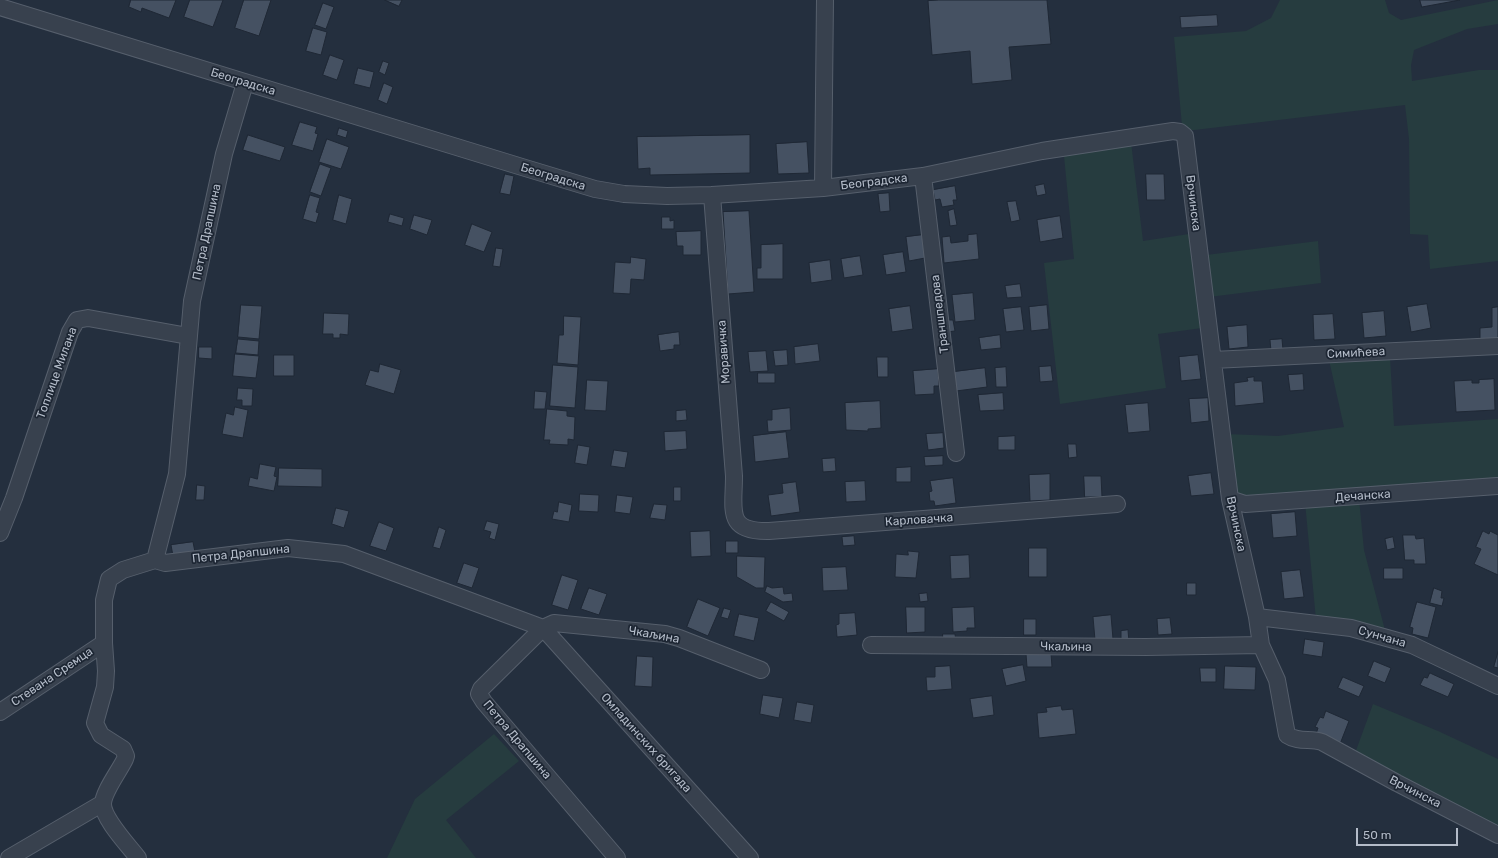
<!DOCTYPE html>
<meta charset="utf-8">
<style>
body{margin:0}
#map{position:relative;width:1498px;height:858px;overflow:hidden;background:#242f3e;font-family:Rubik,sans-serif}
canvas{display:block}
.scale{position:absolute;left:1356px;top:828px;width:102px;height:18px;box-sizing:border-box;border:2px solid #b4bcc9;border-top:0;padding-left:5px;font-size:12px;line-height:14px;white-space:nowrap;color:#b4bcc9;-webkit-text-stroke:3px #1d2633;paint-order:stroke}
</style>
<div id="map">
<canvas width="1498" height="858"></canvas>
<div class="scale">50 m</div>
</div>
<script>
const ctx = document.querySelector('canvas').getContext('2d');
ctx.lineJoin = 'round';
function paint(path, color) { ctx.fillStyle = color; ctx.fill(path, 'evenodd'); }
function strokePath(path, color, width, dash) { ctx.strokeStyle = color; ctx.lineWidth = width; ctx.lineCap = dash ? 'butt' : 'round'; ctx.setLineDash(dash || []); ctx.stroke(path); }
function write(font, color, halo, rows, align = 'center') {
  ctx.font = font + ' Rubik,sans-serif'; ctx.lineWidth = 3.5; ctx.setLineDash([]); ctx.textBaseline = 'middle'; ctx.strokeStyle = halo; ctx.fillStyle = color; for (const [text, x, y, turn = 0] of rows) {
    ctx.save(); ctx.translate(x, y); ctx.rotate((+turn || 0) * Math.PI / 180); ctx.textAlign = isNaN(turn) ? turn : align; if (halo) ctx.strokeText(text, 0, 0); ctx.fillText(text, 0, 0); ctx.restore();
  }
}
const green = new Path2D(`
 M1280,0H1385L1389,13L1401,20L1498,0V24L1467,29L1414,50L1411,65L1412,81L1479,70H1498V261L1430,269L1428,235L1410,234L1409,139L1405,105L1186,131L1182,126L1174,37L1246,31L1271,18Z
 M1131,142L1143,241L1189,234L1202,328L1158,334L1166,388L1060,404L1044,263L1074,259L1064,156Z
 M1318,241L1321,283L1209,297L1206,255Z
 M1390,357L1394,426L1498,419V484L1287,498L1232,496L1226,434L1278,436L1344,427L1329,360Z
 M1359,499L1364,550L1386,634L1316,620L1305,502Z
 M1373,704L1438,731L1498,759V831L1354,756Z
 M494,734L519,761L446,820L476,858H387L415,799Z`);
const building = new Path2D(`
 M131,0H176L169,18L142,8L141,12L129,7Z
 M190,0H223L213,27L184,17Z
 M244,0H271L259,36L235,28Z
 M385,0H402L399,6Z
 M939,0H1047L1051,44L1009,47L1012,80L972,84L970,51L932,55L928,1Z
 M1420,0H1460L1422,7Z
 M323,3L334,7L326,29L315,25Z
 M1217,15L1218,26L1181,28L1180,17Z
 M313,28L327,32L321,55L306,51Z
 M330,55L344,60L337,80L323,75Z
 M383,61L389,63L385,75L379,72Z
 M358,68L374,72L370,88L354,84Z
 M384,83L393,87L387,104L378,100Z
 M300,122L317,127L315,133L318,134L313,151L292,145Z
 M339,128L348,131L346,138L337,135Z
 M248,135L285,147L280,161L243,150Z
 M750,135V173L650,175V168L638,169L637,137Z
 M327,139L349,147L341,169L319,162Z
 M807,142L809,173L778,174L776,144Z
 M320,164L331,168L321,196L310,192Z
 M505,174L514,176L510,195L500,193Z
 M1146,174H1164L1165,200H1147Z
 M1044,184L1046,194L1037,196L1035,186Z
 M955,186L957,200H953L954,205L942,207L940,199L935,200L933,190Z
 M889,193L890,211L880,212L878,194Z
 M310,195L320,198L316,212L319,213L316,223L303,219Z
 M339,195L352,199L346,224L333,220Z
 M1016,201L1020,220L1011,222L1007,202Z
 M954,209L957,225L950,226L948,211Z
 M749,211L754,292L728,294L723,212Z
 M390,214L404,218L402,226L388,222Z
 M414,215L432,220L427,235L410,229Z
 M1060,216L1063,238L1040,242L1037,220Z
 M662,217H670V221L674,220V229H662Z
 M472,224L492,232L484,252L465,245Z
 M701,231V255H683V246H677L676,232Z
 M977,234L979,259L944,263L942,237L950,236L951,243L968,241V235Z
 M922,235L925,258L909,261L906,237Z
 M783,244V279H757V268H761V245Z
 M496,248L503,249L500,267L493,266Z
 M903,252L906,272L886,275L883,255Z
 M860,256L863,275L844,278L841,259Z
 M631,257L646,259L644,280L631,279L630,294L613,293L615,262L630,263Z
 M830,260L832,280L811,283L809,263Z
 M1020,284L1022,297L1007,298L1005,286Z
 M973,293L975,320L955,322L952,295Z
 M1427,304L1431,328L1411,332L1407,307Z
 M241,305L262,306L259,339L238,337Z
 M1047,305L1049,329L1031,331L1029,307Z
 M910,306L913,329L892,332L889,309Z
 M1021,307L1024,330L1006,332L1003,309Z
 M1498,307V339H1480V328L1492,327V308Z
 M1384,311L1386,336L1364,338L1362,313Z
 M324,313L349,314L348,335L340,334V338H333V334H323Z
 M1333,314L1335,339L1314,340L1313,315Z
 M564,316L581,317L578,365L557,363L559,335H563Z
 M946,320H953L955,331L947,332Z
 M1247,325L1248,347L1229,349L1227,327Z
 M679,332L680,345H674V349L660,351L658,335Z
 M1000,335L1001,348L981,350L979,338Z
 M238,339L259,341L258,355L236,353Z
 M1282,339L1283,350L1271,351L1270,340Z
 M818,344L820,361L795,364L794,347Z
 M199,347H212V359L199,358Z
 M787,350L788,365L775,366L773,351Z
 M766,351L768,371L750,372L748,352Z
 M235,354L259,356L256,378L233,376Z
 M274,355H294V376H274Z
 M1198,355L1201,379L1181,381L1179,357Z
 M877,357H888V377H878Z
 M380,364L401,370L394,394L365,385L370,370L378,372Z
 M553,365L578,367L575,408L550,406Z
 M1051,366L1053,381L1040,382L1039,367Z
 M1006,367L1007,387H996L995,368Z
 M985,368L987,387L956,391L953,372Z
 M938,369L939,386H934V394L915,395L913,371Z
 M758,373H775V383H758Z
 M1303,374L1304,390L1290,391L1288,375Z
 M1254,377V381H1262L1264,403L1235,406L1234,383L1248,381L1247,378Z
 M1494,379L1495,410L1456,412L1454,381L1472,380V383H1479V380Z
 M587,380L608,381L606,411L585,410Z
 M238,388L253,389L252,406H242V400H237Z
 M535,391L547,392L545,409H534Z
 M1003,393L1004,410L980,411L978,395Z
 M1208,398L1209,421L1191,423L1189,399Z
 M880,401L881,428L868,429V431L846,430L845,403Z
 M1148,403L1150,431L1128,433L1125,405Z
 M235,407L248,410L243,438L222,434L226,413L233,415Z
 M790,408L791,430L768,432L767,420H772V410Z
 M547,409L567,411V416L575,417L574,440L568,439V445L549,444L550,440H544Z
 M686,410L687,420L676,421V411Z
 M686,431L687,449L665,451L664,432Z
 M786,432L789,458L755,462L753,436Z
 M943,433L944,448L928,450L926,434Z
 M1015,436V450H998V437Z
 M1068,444H1076L1077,457L1069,458Z
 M578,445L590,447L587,465L575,463Z
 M614,450L628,452L625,468L611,466Z
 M943,456V465L925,466L924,457Z
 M835,458L836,471L823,472L822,459Z
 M260,464L276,467L274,476L277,477L274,491L248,486L250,477L257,479Z
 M911,467V482H896V468Z
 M279,468L322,469V487L278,486Z
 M1211,473L1214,494L1191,496L1188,476Z
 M1050,474V500L1030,501L1029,475Z
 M1084,476H1101L1102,497H1085Z
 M953,478L956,503L935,506L934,501H930L929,492L932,491L930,481Z
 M865,481L866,501L846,502L845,482Z
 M796,482L800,512L771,516L768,495L783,493L782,484Z
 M197,485L205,486L204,500H196Z
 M674,487H681V501H674Z
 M580,494L599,495L598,512L579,511Z
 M617,495L633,497L630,514L615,512Z
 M559,502L572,505L569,522L552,519L554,511L557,512Z
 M654,504L667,505L665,520L650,518Z
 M336,508L349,511L344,528L332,524Z
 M1295,512L1297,536L1273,538L1271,514Z
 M487,521L499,524L495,540L489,538L491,532L484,530Z
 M379,522L394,528L386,551L370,546Z
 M439,527L446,530L440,549L433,547Z
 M710,531L711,556L691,557L690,532Z
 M1483,531L1489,534L1490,531L1498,535V575L1474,564L1481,549L1476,547Z
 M1403,535H1415L1416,539L1424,538L1426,564H1414V560H1405Z
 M854,536L855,545L843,546L842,537Z
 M1393,537L1395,548L1387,550L1385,539Z
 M726,541H738V553H726Z
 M193,542L195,552L173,556L171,545Z
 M1029,548H1047V577H1029Z
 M908,551L919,552L916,578L895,577L896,554L908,555Z
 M969,555L970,578L951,579L950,556Z
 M737,556L765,557L764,588H756L737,577Z
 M464,563L479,568L472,588L457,583Z
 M846,567L848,590L823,591L822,568Z
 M1384,568H1403V579H1384Z
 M1300,570L1304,597L1284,599L1281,572Z
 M562,575L578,580L568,610L552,605Z
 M1187,583H1196V595H1187Z
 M767,586L772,588L783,587L784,594L792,593L793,601L783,602L765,592Z
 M589,588L607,594L599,615L581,609Z
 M1434,588L1442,591L1441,598H1444L1442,606L1430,603Z
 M927,593L928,601L920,602L919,594Z
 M698,599L720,608L708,636L687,627Z
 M771,602L789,612L784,621L766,611Z
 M1417,602L1436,607L1428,638L1412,634L1413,628L1410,627Z
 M906,607H925V632L907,633Z
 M974,607L975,628H967V631L953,632L952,608Z
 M724,608L731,610L728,619L721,617Z
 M855,613L857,635L837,637L836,625L839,624V614Z
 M739,614L759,618L754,641L734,636Z
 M1111,615L1113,639L1095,640L1093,617Z
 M1170,618L1172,634L1158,635L1157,619Z
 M1024,619H1036V635H1024Z
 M1128,630L1129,642H1121V631Z
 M943,634H955L956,642H943Z
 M1305,639L1324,642L1322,657L1303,654Z
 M1498,652V668L1494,667Z
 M1051,653L1052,667H1027L1026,654Z
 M637,656L653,657L652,687L635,686Z
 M1374,661L1391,668L1385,683L1368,676Z
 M1023,665L1026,681L1006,686L1002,669Z
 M950,666L952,689L927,691L926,677H935V667Z
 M1225,666L1256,667L1255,690L1224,689Z
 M1200,668H1216V682H1201Z
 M1430,673L1454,684L1448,697L1420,685L1424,677L1427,678Z
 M1343,677L1364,686L1359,697L1338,688Z
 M763,695L783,698L779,718L760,714Z
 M992,696L994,715L973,718L970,699Z
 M797,702L814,705L811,723L794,720Z
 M1061,706L1062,710L1073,709L1076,734L1039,738L1037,713L1047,712L1046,708Z
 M1326,711L1349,721L1340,744L1316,734L1318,728L1315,727L1320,717L1323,718Z`);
const street = new Path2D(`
 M0,7L522,167L595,189L624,194L667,196L712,195L823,188L923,176L1042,151L1173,131L1180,132L1185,136L1230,499L1257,617L1261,645L1277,680L1287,735C1299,743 1310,738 1322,742L1397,783L1498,835
 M923,176L956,453
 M823,188L825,0
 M712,195L734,476C734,510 725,532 769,531L1117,504
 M1213,360L1498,346
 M1230,499L1245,504L1497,486
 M0,533L14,498L70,332L77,320L88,318L188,336
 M155,560L165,563L288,548L344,554L543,628L750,858
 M155,560L177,474L192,301L224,154L245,83
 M1257,617L1351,628L1412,645L1498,686
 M871,645L1146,647L1261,645
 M0,712L104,643
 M9,858L103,803
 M138,858C129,846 103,819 103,804C103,792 120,770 125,759L126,756L123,749L101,735L95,723L105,687L106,671L104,643V600L109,579L123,570L155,560
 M617,858L484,702L479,694L481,689L543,628L554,623L665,634L679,638L761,670`);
const streetNames = [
 ["Београдска",243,82,17],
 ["Београдска",553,177,17],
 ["Београдска",874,182,-7],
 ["Врчинска",1193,203,83],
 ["Петра Драпшина",207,232,-78],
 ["Траншпедова",940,314,-97],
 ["Моравичка",724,352,-94],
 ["Симићева",1356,353,-3],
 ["Топлице Милана",57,373,-70],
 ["Дечанска",1363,496,-4],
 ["Карловачка",919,520,-4],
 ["Врчинска",1236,524,78],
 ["Петра Драпшина",241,554,-6],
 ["Чкаљина",654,635,10],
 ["Сунчана",1382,637,16],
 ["Чкаљина",1066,647,1],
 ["Стевана Сремца",52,677,-34],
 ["Петра Драпшина",517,740,50],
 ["Омладинских бригада",646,743,48],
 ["Врчинска",1415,792,27]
];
paint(green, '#263c3f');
paint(building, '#455162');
strokePath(building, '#1f2835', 1);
strokePath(street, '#565f6c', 18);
strokePath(street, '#38414e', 16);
write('12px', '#b4bcc9', '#1d2633', streetNames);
</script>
